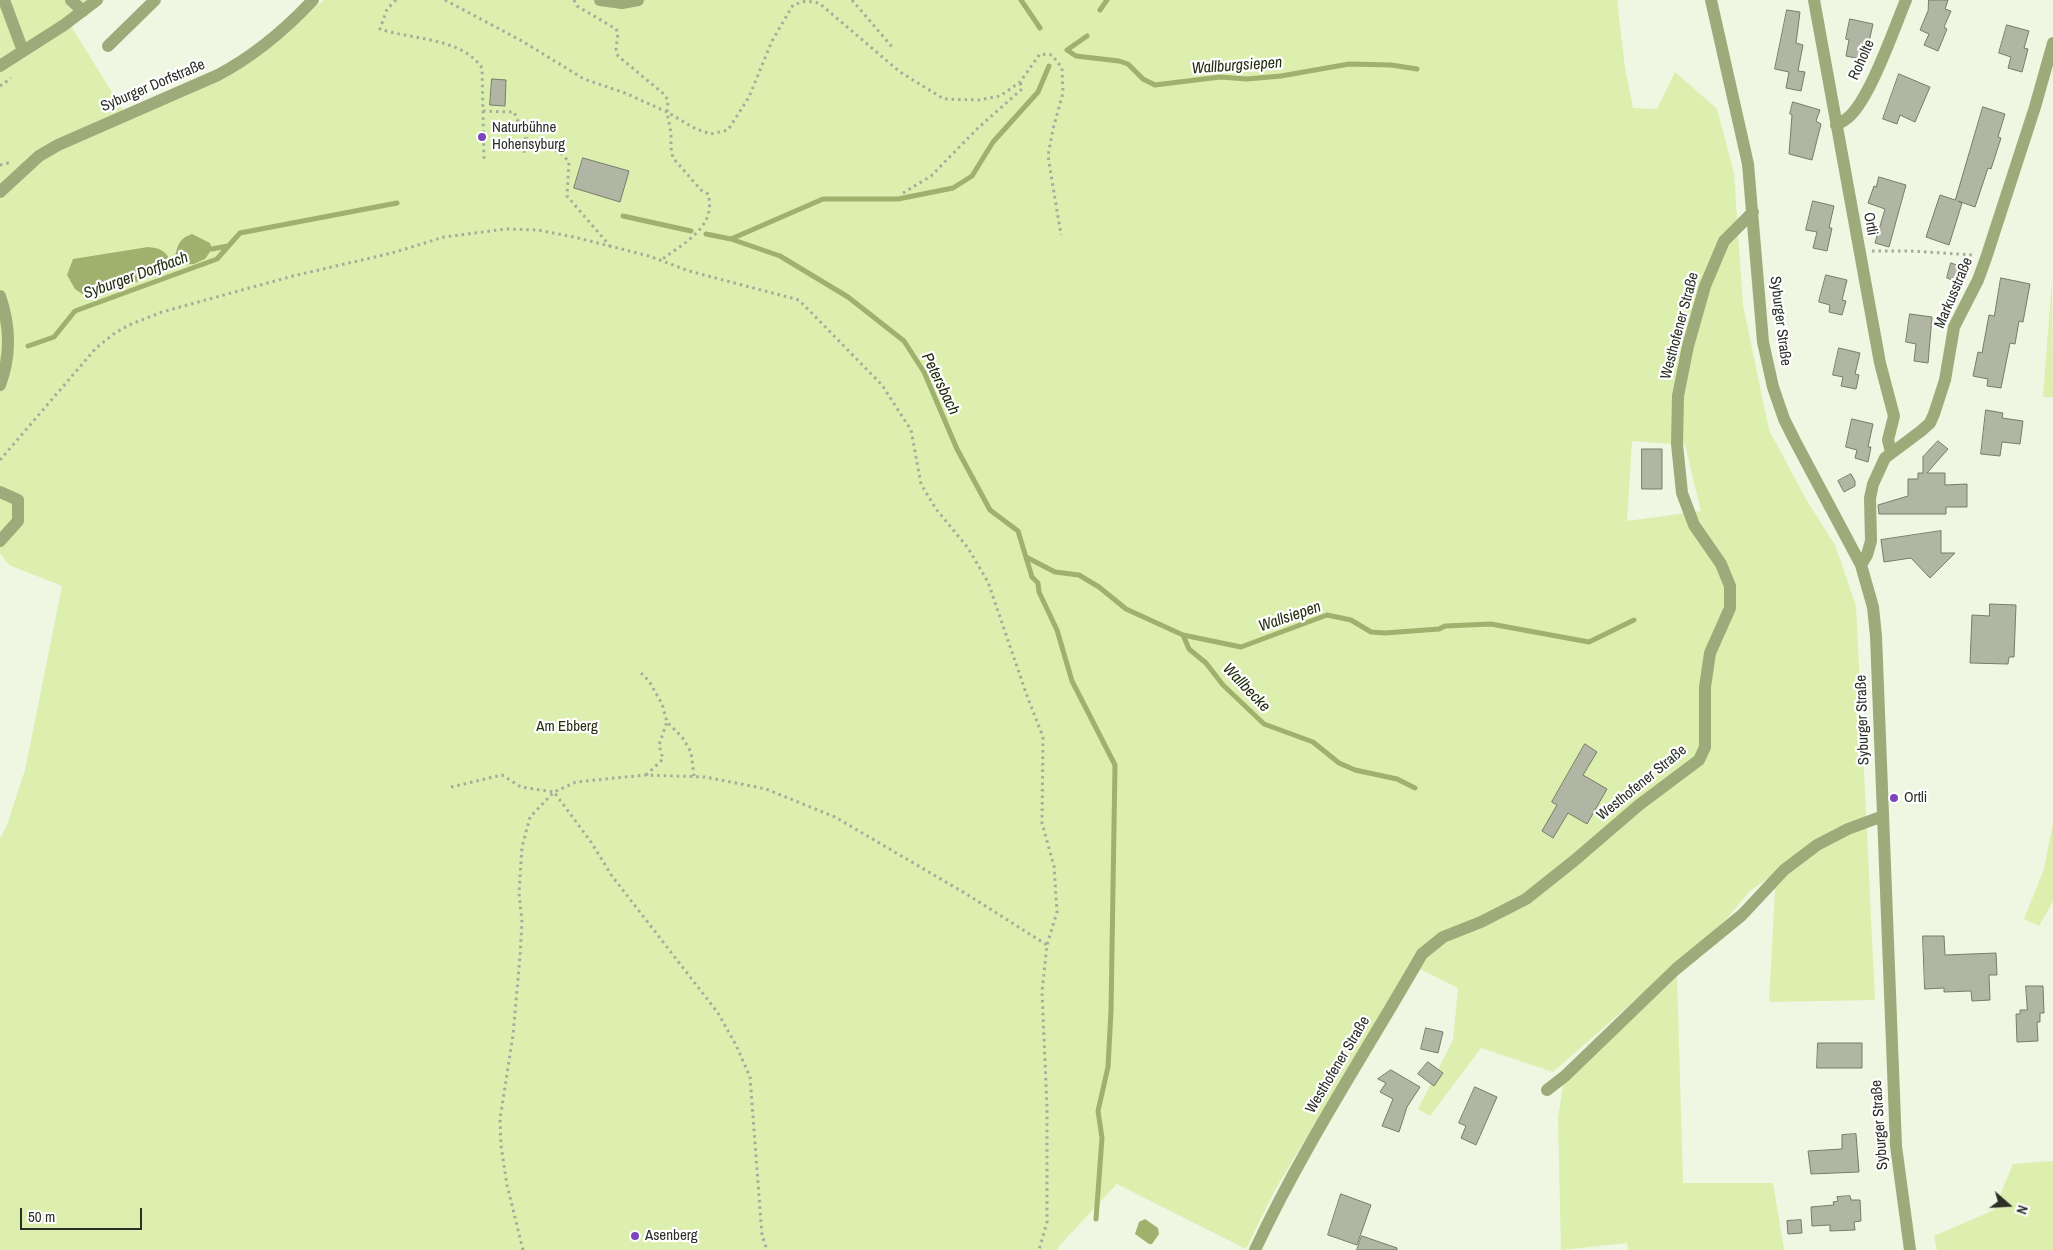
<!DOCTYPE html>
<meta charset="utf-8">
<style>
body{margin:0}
#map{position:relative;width:2053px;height:1250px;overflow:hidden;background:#eff6e1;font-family:"Archivo Narrow",sans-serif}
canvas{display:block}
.north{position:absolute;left:1983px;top:1180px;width:50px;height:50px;-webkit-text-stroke:4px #fff;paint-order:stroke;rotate:109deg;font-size:14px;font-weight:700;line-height:20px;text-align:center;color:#2c2f27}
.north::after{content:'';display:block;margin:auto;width:18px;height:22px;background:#2c2f27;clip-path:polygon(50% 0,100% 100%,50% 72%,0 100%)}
.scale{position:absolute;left:20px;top:1208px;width:122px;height:22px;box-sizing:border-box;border:2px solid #2c2f27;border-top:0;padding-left:6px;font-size:15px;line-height:18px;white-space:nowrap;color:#2c2f27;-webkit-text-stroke:4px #fff;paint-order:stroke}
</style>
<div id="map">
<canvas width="2053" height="1250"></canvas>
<div class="north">N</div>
<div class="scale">50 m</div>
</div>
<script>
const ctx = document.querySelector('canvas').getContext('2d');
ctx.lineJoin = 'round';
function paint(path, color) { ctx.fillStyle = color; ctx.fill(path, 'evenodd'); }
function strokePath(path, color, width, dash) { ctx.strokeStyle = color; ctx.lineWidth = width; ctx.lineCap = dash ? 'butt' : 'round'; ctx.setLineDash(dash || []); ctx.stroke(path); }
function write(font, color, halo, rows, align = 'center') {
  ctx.font = font + ' "Archivo Narrow",sans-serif'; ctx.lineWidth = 4.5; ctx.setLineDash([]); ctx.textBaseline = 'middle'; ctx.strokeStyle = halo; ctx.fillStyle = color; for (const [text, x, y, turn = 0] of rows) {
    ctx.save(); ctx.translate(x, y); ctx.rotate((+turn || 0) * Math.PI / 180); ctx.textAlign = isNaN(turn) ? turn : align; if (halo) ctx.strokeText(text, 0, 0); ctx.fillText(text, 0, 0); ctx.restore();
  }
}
const green = new Path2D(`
 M0,0H105L71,26L126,115L265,45L324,0H1617L1625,68L1633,108L1657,109L1675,72L1717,109L1734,173L1743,305L1769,430L1807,501L1835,545L1856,606L1875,1000L1769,1002L1775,891L1767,879L1749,892L1724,922L1553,1072L1481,1048L1430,1116L1418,1109L1453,1040L1458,988L1410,964L1275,1190L1246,1249L1117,1184L1059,1246L1058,1250H0V838L6,828L25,770L62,586L9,565L0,553ZM1632,441L1685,445L1701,511L1627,521Z
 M2052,280L2053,397H2043Z
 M2053,823V901L2039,926L2024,919L2044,869Z
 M1677,977L1683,1183H1773L1784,1250H1628L1627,1243L1561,1250L1558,1118L1563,1084Z
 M2053,1161V1250H1937L1934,1236L1994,1210L2013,1164Z`);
const water = new Path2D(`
 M192,234L210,243L212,249L205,259L194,264L178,265L124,287L88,298L75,289L67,275L73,259L148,247C159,248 164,250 170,259L175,257C177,245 180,238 192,234Z
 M1145,1219L1158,1228L1159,1234L1152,1244H1149L1135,1234L1139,1222Z`);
const stream = new Path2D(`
 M1021,0L1040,28
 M1100,10L1107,0
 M1087,36L1067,50L1076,56L1119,61L1128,64L1143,79L1155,85L1220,77L1247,79L1281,76L1349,64L1391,65L1417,69
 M623,216L691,231
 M706,234L731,239L823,199H898L953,188L972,176L993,142L1038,92L1049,66
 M731,239L780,256L848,297L904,341L924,372L957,449L990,510L1018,531L1032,577L1038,583L1039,592L1057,630L1072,681L1115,765L1111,1011L1108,1067L1098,1111L1102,1138L1096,1219
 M212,249L228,246
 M28,346L54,337L75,311L217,259L240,233L397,203
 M1026,557L1055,572L1079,575L1099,587L1126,609L1183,635L1241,647L1327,615L1351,620L1371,632L1385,633L1439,629L1445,626L1491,624L1589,642L1634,620
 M1183,635L1189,649L1206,663L1223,685L1264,724L1313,742L1339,763L1355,770L1397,779L1415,788`);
const building = new Path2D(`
 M1929,0H1948L1945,9L1951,11L1944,27L1947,29L1938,51L1924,45L1929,34L1920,30L1928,11Z
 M1787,10L1800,12L1796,43L1803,45L1798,71L1805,72L1801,91L1786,88L1789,72L1775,69Z
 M1850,19L1873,24L1865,60L1846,56L1849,40L1846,39Z
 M2007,25L2029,31L2024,48L2028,49L2022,72L2008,68L2011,57L1999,53Z
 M1899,74L1930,87L1915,122L1900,115L1897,124L1883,119Z
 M492,79L506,80L505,106L490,105Z
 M1793,102L1820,110L1816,121L1821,124L1812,160L1789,154L1792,115L1790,114Z
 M1983,107L2005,114L1998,137L2001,138L1991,169L1988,168L1975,207L1958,201L1962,203L1949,245L1926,237L1940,195L1955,200Z
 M583,158L629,171L620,202L574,188Z
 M1879,177L1906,185L1889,247L1875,243L1885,209L1868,203L1874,186L1876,187Z
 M1813,201L1834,206L1829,228H1832L1827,251L1813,248L1817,232L1806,230Z
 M1951,263L1965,268L1960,283L1947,278Z
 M1826,275L1847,280L1842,300L1846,301L1842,315L1829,312L1830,305L1819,302Z
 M2001,278L2030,284L2023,322L2019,321L2015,344L2010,343L2001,388L1987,386L1988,379L1973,376L1978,352L1982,353L1989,315L1994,316Z
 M1910,314L1932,317L1928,363L1914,361L1916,344L1906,342Z
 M1839,348L1860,353L1855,374L1859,375L1856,389L1841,386L1843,377L1833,375Z
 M1986,410L2003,413L2002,418L2023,421L2020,444L2002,442L2000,456L1981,454Z
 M1852,419L1873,424L1868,447H1871L1868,462L1855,458L1857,450L1846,447Z
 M1938,441L1948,449L1927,473H1945V485L1967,484V507H1946V514H1879L1878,505L1908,496V479H1918V473H1923V457Z
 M1642,449H1662V489H1642Z
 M1851,474L1855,481V486L1844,492L1838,481Z
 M1941,531V553H1955L1930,578L1911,558L1884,562L1881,540Z
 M1990,604L2016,605L2014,657H2009L2008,664L1970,663L1972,615L1989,616Z
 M1585,744L1597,752L1583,775L1607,789L1587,824L1568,813L1553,838L1542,831L1557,805L1552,802Z
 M1923,936H1944L1945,955L1996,953L1997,975H1989L1990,1000L1972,1001L1971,991L1944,992V988L1925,989Z
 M2026,986H2043L2044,1013H2040V1022H2037L2038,1041L2017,1042L2016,1014H2020V1010H2027Z
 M1426,1028L1443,1032L1438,1053L1421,1049Z
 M1818,1043H1862V1068H1817Z
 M1428,1062L1443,1073L1434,1086L1418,1074Z
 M1391,1070L1420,1087L1407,1107L1399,1132L1382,1126L1393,1099L1380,1092L1386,1083L1378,1079Z
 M1475,1087L1497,1097L1476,1145L1461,1138L1466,1126L1459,1123Z
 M1856,1134L1859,1172L1811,1174L1808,1151L1842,1149V1135Z
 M1341,1194L1371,1205L1357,1245L1328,1235Z
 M1850,1196L1851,1200H1860L1861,1221L1854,1222L1855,1230L1830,1231V1225L1812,1226L1811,1207L1834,1205L1833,1202L1838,1201L1837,1197Z
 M1801,1220L1802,1233L1788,1234L1787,1221Z
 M1362,1236L1397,1248V1250H1357Z`);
const path = new Path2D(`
 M396,0L387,9L380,29C412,40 461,37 482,68L484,159
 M445,0L522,41L584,79L625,93L667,112L696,129L711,134L728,130L749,97L772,41L793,5L806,1L819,3L900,72L944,99L978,100L1000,96L1020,82L1040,54L1052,55L1062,68L1063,93L1053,129L1048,156L1061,235
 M574,0L577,6L616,29L618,33L616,49L618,56L665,95L668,101L667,112L671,133V148L673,158L701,190L708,194C717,227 684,243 661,260
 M852,0L893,48
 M0,86L11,78
 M483,111L514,112L525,138L524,155
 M525,138L560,152L569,162L567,196L610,246
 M0,165L12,162
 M903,193L931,176L978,128L1022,89L1020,82
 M1872,251H1911L1973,255
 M0,460L96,348L115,333L129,325L162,312L293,276L392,253L444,237L506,229L538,230L574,237L649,256L689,271L799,300L882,385L911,430L921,484L936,509L968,548L988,582L1026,693L1043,737L1042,823L1054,866L1057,912L1047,945L1042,992L1047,1107V1222L1039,1250
 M641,673L649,681L662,704L667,722L682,737L691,752L694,776
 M646,775L663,759L659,745L667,722
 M451,787L502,775L521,787L554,792L591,842L612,876L718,1013L736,1045L750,1077L762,1235L767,1250
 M523,1250L507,1185L501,1146L500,1119L513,1035L520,957L522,922L519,893L522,847L530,817L554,792L576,782L645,775L705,777L766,789L835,817L968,895L1047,945`);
const minor = new Path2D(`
 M4,0L23,51
 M71,0L83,11
 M600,0L622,3L638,0
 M1711,0L1748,164L1763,342L1773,387L1784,419L1795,441L1861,565L1873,607L1876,636L1896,1146L1910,1250
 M1814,0L1880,363L1894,416L1888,440L1891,452
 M108,46L155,0
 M0,66L64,25L97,0
 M1836,125C1839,123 1843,122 1846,119C1868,105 1895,26 1906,0
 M0,192L39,156L58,145L218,75C254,56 285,30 313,0
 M0,296C10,325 11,356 0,385
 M0,492L18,500V521L0,541
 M1861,565L1867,555L1871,541L1870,498L1873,484L1885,458L1921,431L1930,423L1934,414L1945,380L1954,327L1978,280L1986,258L2035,107L2053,43
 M1547,1090L1565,1076L1676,969L1742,915L1784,870L1817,845L1848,829L1883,816
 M1255,1250C1303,1147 1366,1052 1422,954L1443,937L1481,922L1526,899L1575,860L1639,805L1699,760L1705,747V687L1710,653L1730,608V586L1721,564L1694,525L1682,493L1677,444L1678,396L1688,346L1705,286L1724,241L1753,212`);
const markers = [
 [482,137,5,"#7b45bc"],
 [1894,798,5,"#7b45bc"],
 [635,1236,5,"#7b45bc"]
];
const streetNames = [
 ["Roholte",1862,60,-66],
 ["Syburger Dorfstraße",153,86,-23],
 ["Ortli",1870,224,80],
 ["Markusstraße",1954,293,-67],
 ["Syburger Straße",1780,321,83],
 ["Westhofener Straße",1680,326,-75],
 ["Syburger Straße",1863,720,-92],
 ["Westhofener Straße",1642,783,-39],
 ["Westhofener Straße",1338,1065,-59],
 ["Syburger Straße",1880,1125,-94]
];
const poiNames = [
 ["Naturbühne",492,128],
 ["Hohensyburg",492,145],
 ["Ortli",1904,798],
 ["Asenberg",645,1236]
];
const parkNames = [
 ["Am Ebberg",567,727]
];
const waterNames = [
 ["Wallburgsiepen",1237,66,-4],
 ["Syburger Dorfbach",136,276,-20],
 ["Petersbach",940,384,64],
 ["Wallsiepen",1290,617,-19],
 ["Wallbecke",1246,688,46]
];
paint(green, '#dcefaf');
paint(water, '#9fb16d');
strokePath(stream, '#9fb16d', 5);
paint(building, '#b0b6a3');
strokePath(building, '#767c6a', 1);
strokePath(path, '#a6ab9b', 3, [2.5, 4]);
strokePath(minor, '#9daa7a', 12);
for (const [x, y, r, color] of markers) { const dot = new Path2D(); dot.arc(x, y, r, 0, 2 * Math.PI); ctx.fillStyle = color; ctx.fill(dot); strokePath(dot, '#fff', 2); }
write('15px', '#2c2f27', '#fff', streetNames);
write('15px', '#2c2f27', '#fff', poiNames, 'left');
write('15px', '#272f11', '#fff', parkNames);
write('italic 16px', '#252d0f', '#fff', waterNames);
</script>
